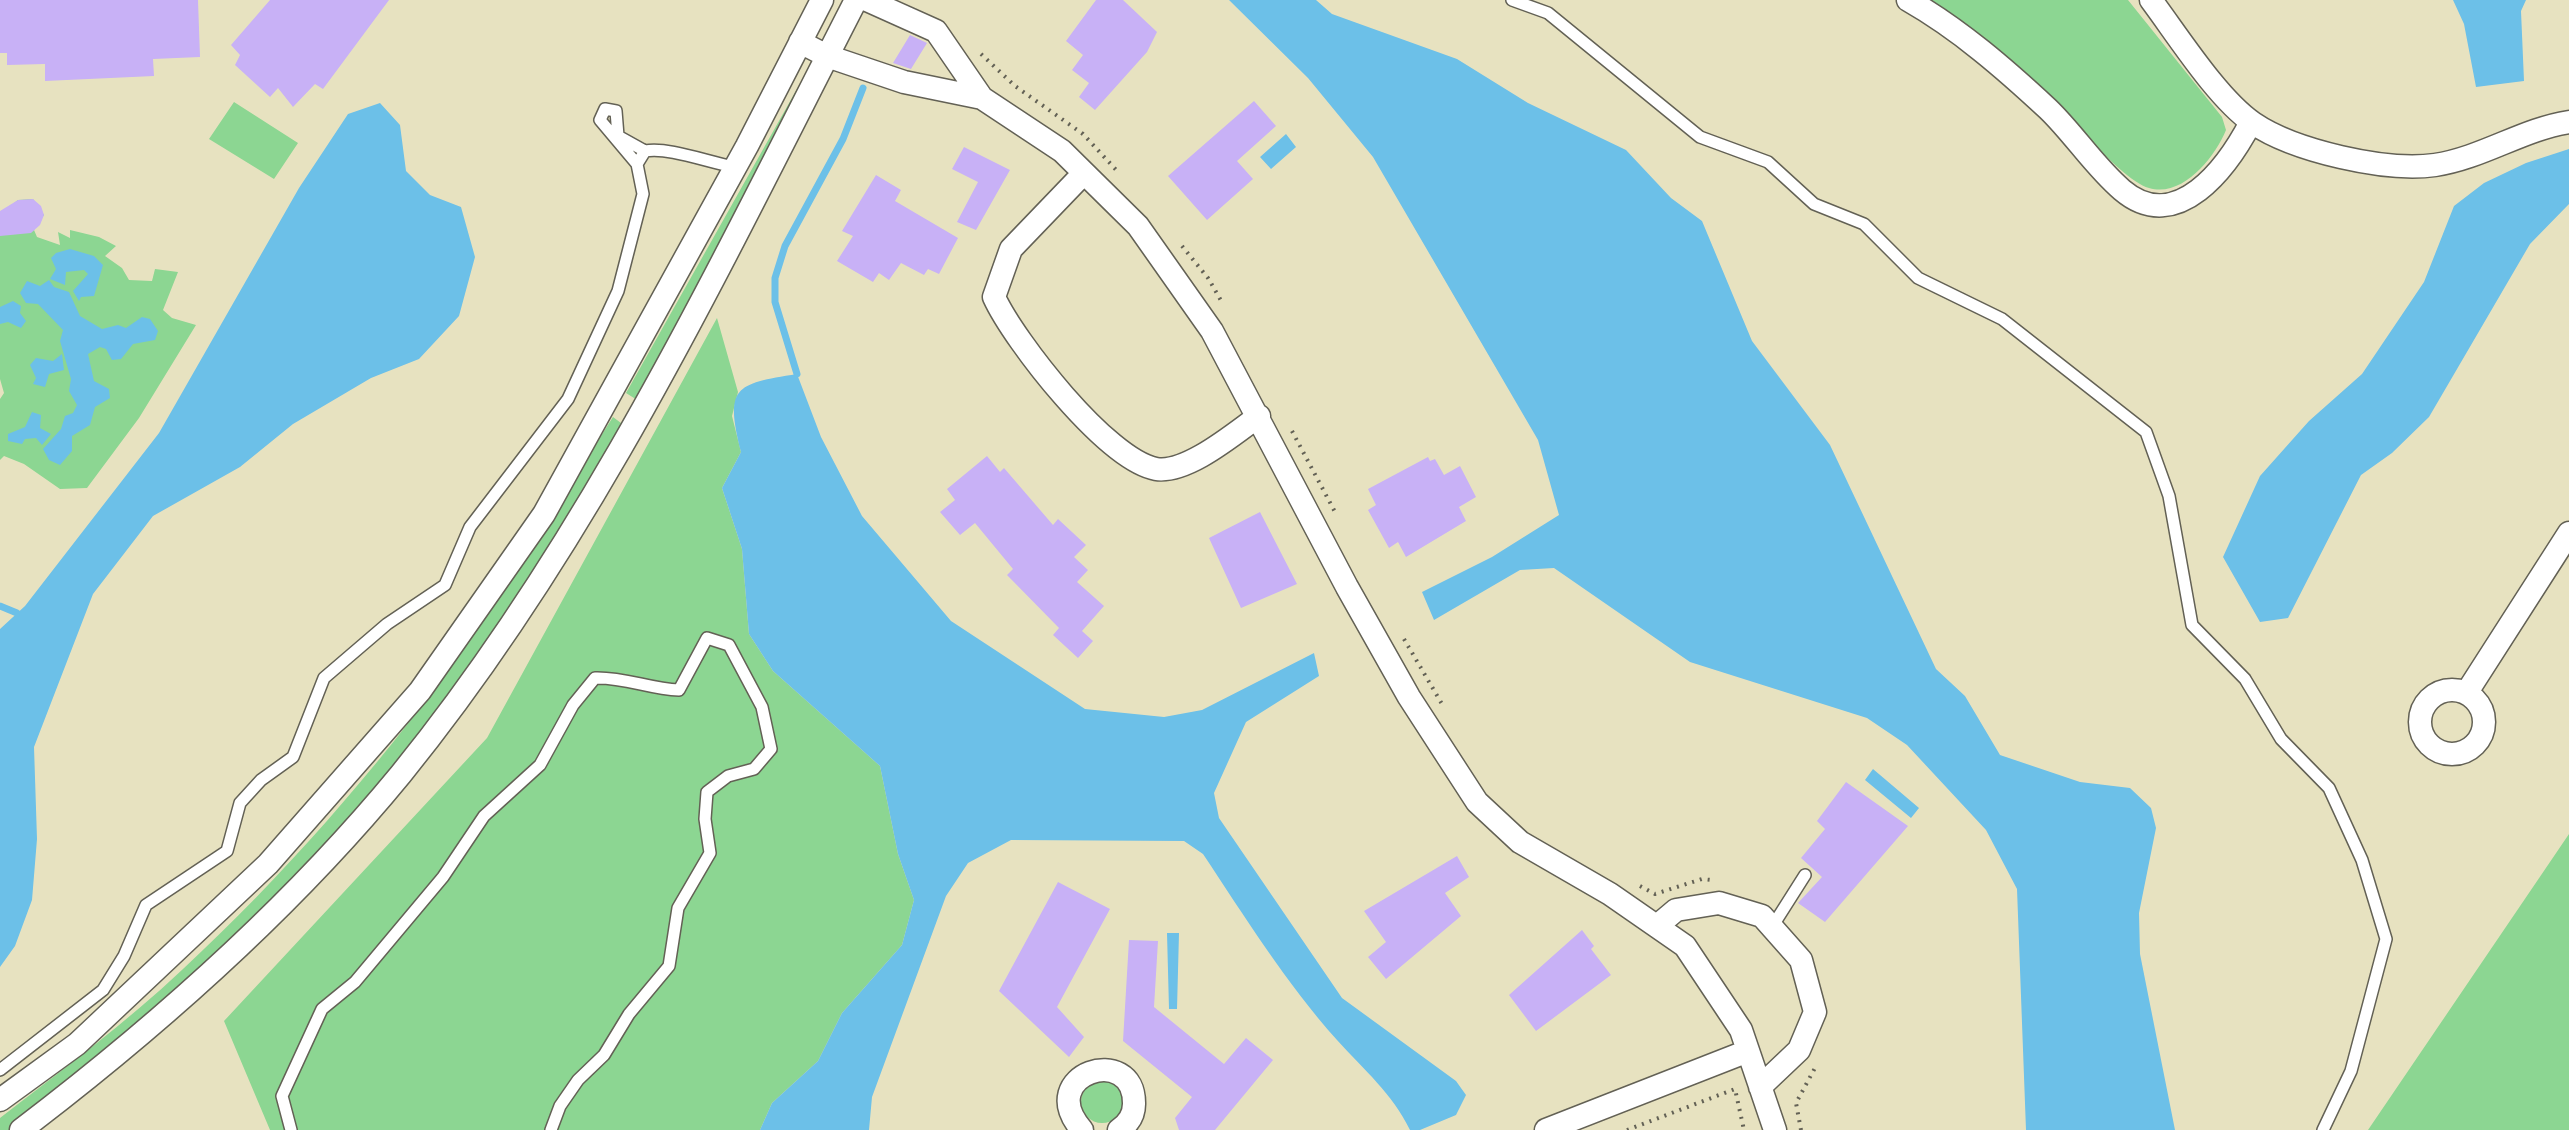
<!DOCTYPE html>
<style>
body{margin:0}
canvas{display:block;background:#e7e2c0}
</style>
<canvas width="2569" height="1130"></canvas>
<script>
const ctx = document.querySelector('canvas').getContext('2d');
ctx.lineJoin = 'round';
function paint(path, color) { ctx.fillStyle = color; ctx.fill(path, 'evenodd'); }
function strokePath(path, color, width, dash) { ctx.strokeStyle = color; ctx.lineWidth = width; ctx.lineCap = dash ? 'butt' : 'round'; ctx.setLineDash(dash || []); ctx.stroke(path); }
const green = new Path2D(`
 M1930,0H2128L2222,117L2226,130C2215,157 2183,198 2149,188C2118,179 2050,93 2019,67C1992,43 1961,21 1930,0Z
 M811,64L814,66L642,403L626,393Z
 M234,102L298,143L274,179L209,139Z
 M33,199L44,215L34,230L37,237L60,245L58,232L70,238V230L99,237L116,246L105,256L122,268L129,280L152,281L155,269L178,272L163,310L172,318L196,325L139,418L87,488L60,489L24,464L4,456L0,460V399L4,393L0,379V214L18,200Z
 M717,318L738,392L732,416L741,452L722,488L742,549L749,634L773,671L880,766L898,854L914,900L902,945L842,1013L818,1061L772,1103L760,1130H270L224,1021L487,738Z
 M613,417L625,426L530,583L416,742L334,836L238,940L77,1079L9,1130H0V1118C62,1070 126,1023 183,969C282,877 376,770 455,661C512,583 561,498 613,417Z
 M2569,834V1130H2368Z
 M1081 1102a21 21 0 1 1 42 0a21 21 0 1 1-42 0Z`);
const water = new Path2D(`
 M1229,0H1316L1332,14L1457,59L1528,103L1626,150L1671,198L1702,221L1752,341L1830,445L1936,669L1965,696L2000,755L2080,782L2130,788L2151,808L2156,828L2139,913L2140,954L2175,1130H2026L2017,889L1986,830L1907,745L1867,718L1690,662L1554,568L1520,570L1434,620L1422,592L1492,557L1559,515L1538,440L1373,157L1308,78Z
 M2453,0H2526L2521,11L2524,81L2476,87L2464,24Z
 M380,103L400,125L406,171L430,195L461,207L475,257L459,316L419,359L371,378L293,424L240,467L153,516L93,594L34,747L37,839L32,900L15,946L0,967V629L25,606L159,433L299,188L348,114Z
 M1286,134L1296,147L1271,169L1260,157Z
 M2569,149V204L2530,244L2429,417L2392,453L2361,475L2288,618L2260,622L2223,557L2260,476L2309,421L2362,374L2424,282L2454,206L2484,183L2526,163Z
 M70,249L94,256L103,265L94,296L81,297L79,301L73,291L88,274L84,270L66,272L65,285L50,279L56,269L51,258L56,253Z
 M49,280L54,287L69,292L80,316L102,329L118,325L126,328L142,317L150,319L158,331L155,340L133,344L121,359L112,360L106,349L100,347L88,354L94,381L109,389L110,398L95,407L90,425L72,436V451L60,465L49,460L43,449L61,429L65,416L73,413L77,405L69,391L71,379L60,341L63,330L38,304L26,303L20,293L27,281L40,286Z
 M13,301L21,306L20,313L26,321L21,328L8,322L0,324V307Z
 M62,354L64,370L49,374L45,387L33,384L36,378L30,365L36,358L53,361Z
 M797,374L821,437L862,516L951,621L1085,709L1164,717L1202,710L1314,653L1319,676L1246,722L1214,793L1219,818L1342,998L1456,1081L1466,1095L1456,1115L1420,1130H1410C1392,1093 1364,1070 1337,1040C1286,983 1245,917 1203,854L1184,841L1011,840L968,863L946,896L872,1097L869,1130H760L772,1103L818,1061L842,1013L902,945L914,900L898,854L880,766L773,671L749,634L742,549L722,488L741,452C725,387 734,384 797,374Z
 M32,412L41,415L40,428L51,434L42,445L36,438L25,439L22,444L8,441V434L25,427Z
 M1873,769L1919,808L1911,818L1865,780Z
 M1167,933H1179L1177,1009H1169Z`);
const stream = new Path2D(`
 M797,374L775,302V278L785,246L843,139L863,88
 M0,606L17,613`);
const building = new Path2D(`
 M0,0H198L200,57L153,59L154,76L45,81V64L7,65V53H0Z
 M270,0H389L323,89L315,84L293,107L278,88L270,97L235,65L240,55L231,45Z
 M1096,0H1123L1157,32L1147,52L1095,110L1079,97L1089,83L1072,70L1083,55L1066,41Z
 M910,35L927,43L911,69L893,63Z
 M1254,101L1276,126L1237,161L1253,179L1207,220L1168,176Z
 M964,147L1010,170L976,230L957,222L978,182L952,169Z
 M876,175L901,190L895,201L958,238L939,274L928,269L924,275L901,263L889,280L879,273L873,282L837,261L853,236L842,231Z
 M33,199L41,206L44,215L40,225L31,233L0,236V211L18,200Z
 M987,456L1000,472L1004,468L1053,525L1058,519L1086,545L1074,557L1088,570L1077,582L1104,606L1082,631L1093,641L1078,658L1053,635L1059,628L1007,575L1013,569L975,523L960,535L940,512L955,500L947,489Z
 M1428,457L1430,461L1435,459L1444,475L1460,466L1476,497L1459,507L1466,521L1406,557L1398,542L1389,548L1368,510L1376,505L1368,489Z
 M1260,512L1297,584L1241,608L1209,538Z
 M1846,782L1908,826L1825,922L1798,903L1822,877L1801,858L1825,829L1817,821Z
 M1457,856L1469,877L1445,893L1461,916L1386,979L1368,957L1386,942L1364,911Z
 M1058,882L1110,909L1057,1007L1084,1037L1069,1057L999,991Z
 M1582,930L1594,946L1591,949L1611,975L1536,1031L1509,995Z
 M1129,940L1158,941L1154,1007L1224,1064L1246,1038L1273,1060L1215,1130H1179L1175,1118L1192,1097L1123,1041Z`);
const path = new Path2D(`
 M981,54L1015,86L1083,134L1119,173
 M1182,246L1208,278L1223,304
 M1292,431L1335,512
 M1404,639L1442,704
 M1640,886L1655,894L1702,879L1711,880
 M1627,1130L1735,1089L1744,1130
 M1801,1130L1796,1103L1816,1066`);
const lane = new Path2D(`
 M1512,0L1548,13L1700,137L1768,162L1814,204L1864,224L1918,278L2002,319L2146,432L2169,496L2192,625L2245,679L2281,739L2329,788L2362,860L2386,939L2351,1071L2323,1130
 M645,151C670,147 707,162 735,167
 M1772,927L1805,875
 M0,1070L103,990L124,956L146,905L227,851L240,803L261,780L293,757L324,678L387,624L445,585L470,527L568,399L618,291L643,194L637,164L600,120L605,109L616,111L618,136L645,151L637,164
 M291,1130L282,1096L322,1009L355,982L443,877L484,816L540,765L573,705L595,678C625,677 649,689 679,690L707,638L729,645L762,707L771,749L754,769L728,776L707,792L705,819L710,853L678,908L669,966L629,1014L604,1055L578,1080L560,1106L551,1130`);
const street = new Path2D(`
 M867,0L936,31L982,98
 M1908,0C1959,29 2005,69 2048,109C2074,134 2094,166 2122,190C2177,237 2228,166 2251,122
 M2151,0C2178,36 2217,98 2253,123C2294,151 2386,172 2435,165C2482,158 2523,129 2569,122
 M800,42L827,56L904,82L982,98L1062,151L1138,226L1212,331L1347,587L1409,697L1477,802L1520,842L1610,894L1685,946L1741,1030L1775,1130
 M1084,173L1011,249L994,297C1014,341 1107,460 1156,469C1187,474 1235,433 1259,416
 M2420 722a32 32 0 1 1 64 0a32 32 0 1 1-64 0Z
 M2467,692L2569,533
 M1657,926L1676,910L1719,903L1762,916L1801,960L1815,1012L1799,1050L1760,1087
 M0,1100L77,1044L268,864L420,691L544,514L747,146L822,0
 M21,1130C159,1025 291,908 401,774C591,540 719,267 856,0
 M1082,1130C1033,1074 1135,1042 1134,1104C1134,1115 1128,1124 1119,1130
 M1546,1130L1748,1051`);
paint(green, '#8cd692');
paint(water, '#6cc0e8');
strokePath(stream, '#6cc0e8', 7);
paint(building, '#c8b1f6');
strokePath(lane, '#636155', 14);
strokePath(street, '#636155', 25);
strokePath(path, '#636155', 4, [2, 6]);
strokePath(lane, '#fff', 11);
strokePath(street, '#fff', 22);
</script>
